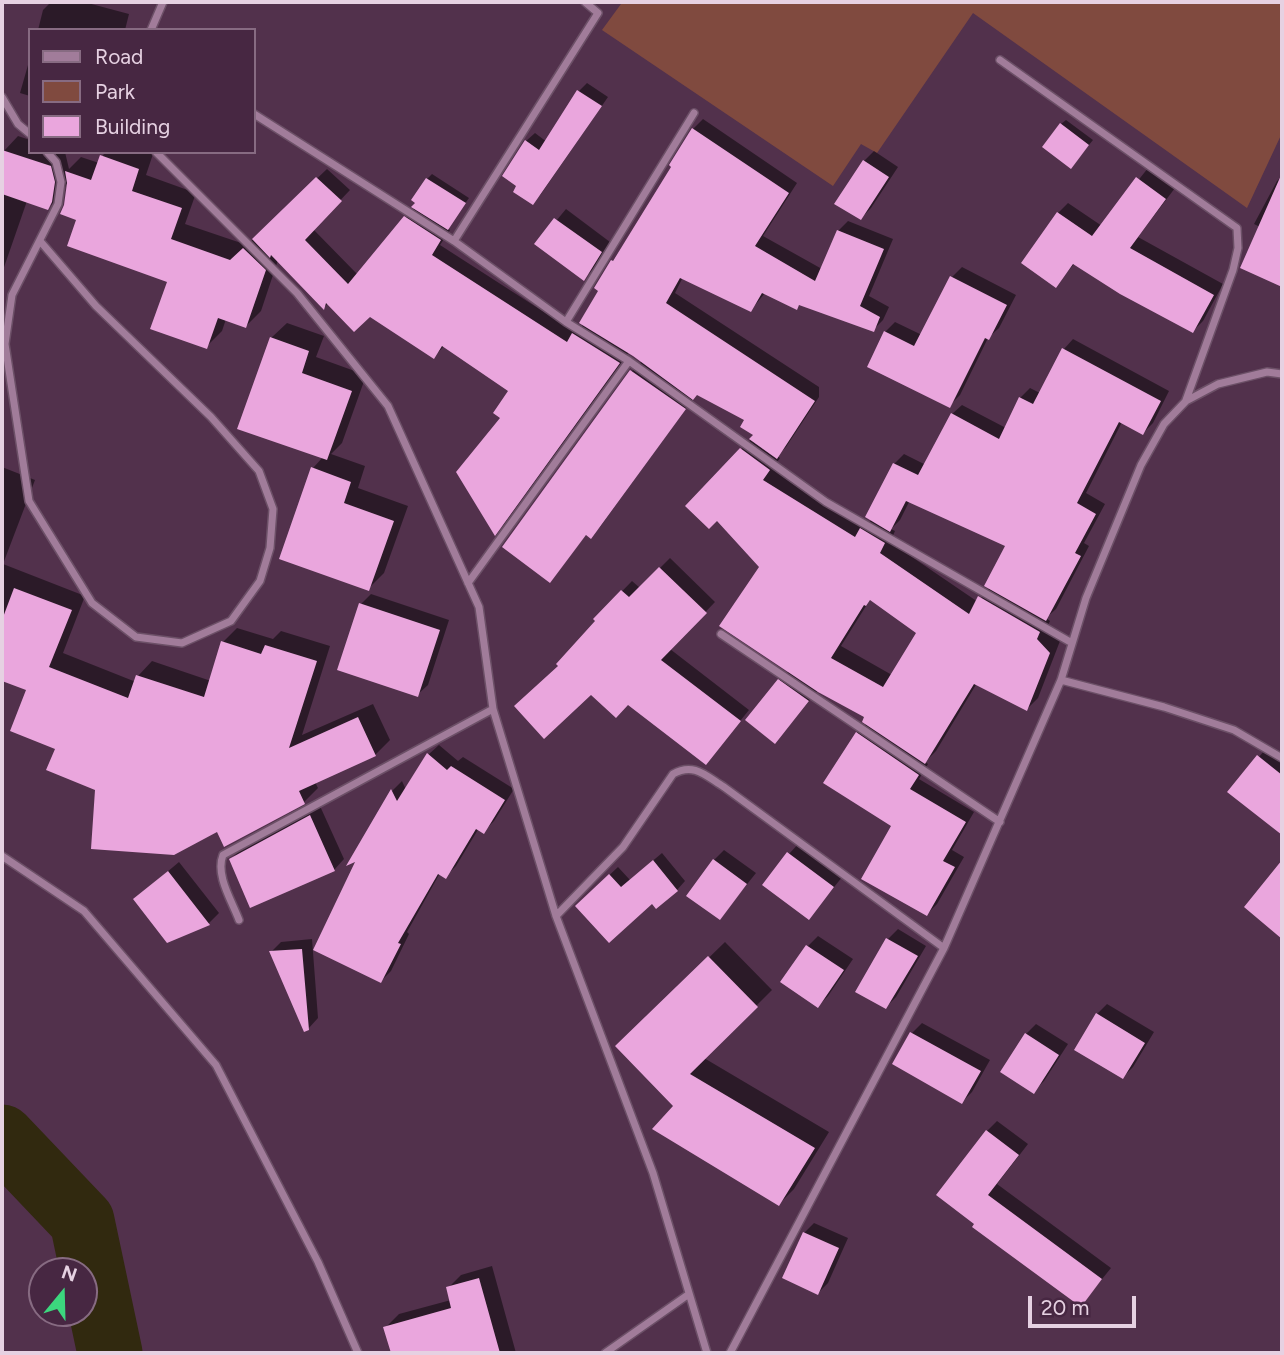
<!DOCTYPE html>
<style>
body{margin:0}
#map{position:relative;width:1284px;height:1355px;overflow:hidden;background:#52314c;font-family:Figtree,sans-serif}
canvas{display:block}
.frame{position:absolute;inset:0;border:4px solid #e6d1e2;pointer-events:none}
.legend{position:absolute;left:28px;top:28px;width:228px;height:126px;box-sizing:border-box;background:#472742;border:2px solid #876b82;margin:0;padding:9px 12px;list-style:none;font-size:21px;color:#e6d1e2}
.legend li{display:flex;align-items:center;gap:14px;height:35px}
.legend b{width:35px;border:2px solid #876b82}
.north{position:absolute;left:28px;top:1257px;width:70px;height:70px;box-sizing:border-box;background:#472742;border:2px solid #876b82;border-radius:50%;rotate:19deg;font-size:19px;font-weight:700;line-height:28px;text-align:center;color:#e6d1e2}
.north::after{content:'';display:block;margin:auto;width:24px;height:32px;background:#3cd77e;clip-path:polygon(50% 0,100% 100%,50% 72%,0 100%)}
.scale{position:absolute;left:1028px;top:1296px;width:108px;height:32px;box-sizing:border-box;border:4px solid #e6d1e2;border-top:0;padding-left:9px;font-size:21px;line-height:24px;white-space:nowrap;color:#e6d1e2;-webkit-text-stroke:5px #472742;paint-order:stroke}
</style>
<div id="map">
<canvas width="1284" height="1355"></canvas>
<div class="frame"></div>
<ul class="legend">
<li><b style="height:9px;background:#a17c9a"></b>Road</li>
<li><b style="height:19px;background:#804a3f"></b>Park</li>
<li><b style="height:19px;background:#eaa6dd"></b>Building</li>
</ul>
<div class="north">N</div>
<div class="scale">20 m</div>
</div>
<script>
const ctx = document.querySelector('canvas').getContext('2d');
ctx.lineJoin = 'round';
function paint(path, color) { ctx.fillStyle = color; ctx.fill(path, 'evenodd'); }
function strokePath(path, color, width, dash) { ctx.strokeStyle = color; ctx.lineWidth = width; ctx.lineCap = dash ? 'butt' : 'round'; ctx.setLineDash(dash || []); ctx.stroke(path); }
const green = new Path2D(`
 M618,2H1282V133L1247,208L973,13L877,153L861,144L833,186L602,30L621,4Z`);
const shadow = new Path2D(`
 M51,2H84L129,14L125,30H38L43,10Z
 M30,58V96L20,93Z
 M587,83L608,97L541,194L533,203L519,186L526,141L535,133L547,142L578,92Z
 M703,119L797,183L763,236L822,269L838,231L848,221L893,239L869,296L889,307L883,320L873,330L801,303L796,308L765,293L751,310L683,277L675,293L819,387V397L786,447L777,456L780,458L773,468L865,526L872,519L894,464L904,454L926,465L952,414L962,405L1006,428L1020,398L1030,388L1040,393L1064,349L1073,339L1169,391L1153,423L1143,433L1122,422L1086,493L1105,504L1084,543L1089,546L1056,609L1046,618L1050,621L1047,627L1060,641L1038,698L1027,709L977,683L936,751L925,762L928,764L919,779L974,812L952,850L964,857L937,904L927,914L857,733L867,723L866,716L818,690L785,731L779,681L789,671L762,567L717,518L687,506L756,434L747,420L697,393L600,527L590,537L587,534L550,580L504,547L632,371L642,361L629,352L504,524L495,533L502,417L511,391L444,346L434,357L370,315L329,303L324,307L278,260L261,311L246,326L226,319L222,331L206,347L169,281L79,219L66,206L68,181L62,194L48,208L27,201L2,273V157L4,151L18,136L30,140V152H65L69,169L81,157L99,163L105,152L153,154L146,175L196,193L185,224L247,245L327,169L350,190L313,229L358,275L415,207L427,179L432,174L469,198L447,228L450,230L440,245L575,332L584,324L600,290L596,287L674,166L671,165L693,129ZM910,500L1008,546L990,587L978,602L890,542L895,531L891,529L900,520ZM871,598L918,632L892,675L841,646Z
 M1066,120L1093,140L1075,162L1061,124Z
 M874,151L898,167L871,208L861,218L864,161Z
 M1148,168L1175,188L1138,237L1223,284L1203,321L1193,331L1075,263L1056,285L1023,262L1058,213L1068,203L1102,226Z
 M1282,176V285L1242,267L1260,227L1254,224L1277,181Z
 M566,209L610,242L594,268L584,278L537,244Z
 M962,267L1016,295L999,328L988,338L960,395L950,405L885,332L895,322L922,335L952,277Z
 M287,323L324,336L316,357L363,374V384L342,443L331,454L365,466L358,488L408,506L384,573L368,589L313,468L323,457L271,338Z
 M2,467L35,480L3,564L85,596L63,653L136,682L138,676L152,661L211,681L223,642L237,628L273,639L281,631L330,646L302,735L373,704L390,740L375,755L315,782L318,788L304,802L218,829L97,789L57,748L28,689L2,679Z
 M670,558L715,602L670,649L749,710L706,763L628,703L560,665L598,621L595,619L632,581L640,588Z
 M371,594L449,620L428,685L417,695L361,604Z
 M439,745L458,761L463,757L514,789L494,821L484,831L479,828L456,866L446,876L440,873L407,932L409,934L391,971L381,981L358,859L350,862L393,790L402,781L406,790L429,754Z
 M1268,746L1282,757V832L1230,792Z
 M320,806L344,859L334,870L231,859L241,849Z
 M799,843L843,876L809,918L789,854Z
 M724,850L756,873L720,918L714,860Z
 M662,853L685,881L677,890L652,901L585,898L618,867L630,880Z
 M179,862L219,913L209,923L168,941L135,899Z
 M898,929L926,946L896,997L886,1007L888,939Z
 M818,936L853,959L828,996L818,1006L782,982L808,946Z
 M312,939L318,1018L308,1029L271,952L281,942Z
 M725,942L772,990L704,1058L829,1132L794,1189L779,1204L675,1106L618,1046Z
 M1107,1004L1154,1032L1133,1067L1123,1077L1097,1014Z
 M922,1023L990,1060L972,1092L962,1102L895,1064L912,1033Z
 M1036,1024L1068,1044L1044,1081L1034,1091L1026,1034Z
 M997,1121L1028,1144L997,1184L1111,1268L1081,1305L976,1224L987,1131Z
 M814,1223L848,1238L828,1283L818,1293L804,1233Z
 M492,1266L516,1353H393L385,1328L399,1314L451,1300L448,1288L461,1275Z`);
const river = new Path2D(`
 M2,1137L82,1221L110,1353`);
const building = new Path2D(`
 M577,90L602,106L533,205L513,192L516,186L502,176L525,140L539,150Z
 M1060,123L1089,145L1071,169L1042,147Z
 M692,128L789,193L755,246L815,281L837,230L884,249L860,306L880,317L874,332L799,305L797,310L762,293L751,312L680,278L666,303L815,401L777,459L749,439L753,435L740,427L744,420L697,395L693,400L633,356L579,323L598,291L594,288L611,260L613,261L671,167L669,165Z
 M2,150L51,166L55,182L52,202L48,210L2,194Z
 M100,155L139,169L132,191L182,208L171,239L230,260L243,248L266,270L246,328L218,318L207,349L150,329L167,282L67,246L76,220L60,214L64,205L67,183L65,171L91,180Z
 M863,160L889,177L861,220L834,204Z
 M1282,173V287L1240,268Z
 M316,177L342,201L305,240L348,284L404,216L441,240L432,255L567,342L572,333L620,363L495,536L456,472L500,418L493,413L508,391L442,346L434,359L370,317L354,332L326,303L324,310L271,255L270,258L252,239Z
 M1136,177L1166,199L1130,248L1214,295L1193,333L1120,294L1073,264L1056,288L1021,263L1057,212L1092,236Z
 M426,178L466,203L448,230L411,207L415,203L411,200Z
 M554,218L602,252L584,281L534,244Z
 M950,276L1007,305L989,340L985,338L950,408L867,367L884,331L914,346Z
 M270,337L309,351L302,373L352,391L327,460L237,429Z
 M1062,348L1161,401L1143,435L1119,422L1077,503L1096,514L1075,553L1081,556L1046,621L984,586L1005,546L906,501L890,532L865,517L893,463L918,475L951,413L999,439L1019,397L1033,404Z
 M630,370L686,409L591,539L586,535L550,583L502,547Z
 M740,448L770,470L763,480L855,537L860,528L885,543L880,553L969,614L978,596L1040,632L1037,639L1050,653L1027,711L974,684L925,764L862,722L864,717L818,692L719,626L759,567L717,521L709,529L685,506ZM870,600L916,633L883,687L831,658L864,605L866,606Z
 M311,467L351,482L344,503L394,521L369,591L279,559Z
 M659,567L707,613L661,660L741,721L706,765L628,705L616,718L591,695L544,739L514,706L558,666L556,664L595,621L593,619L621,590L629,597Z
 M14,588L72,610L49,667L128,698L136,675L204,697L221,641L261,654L265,645L317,661L289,748L358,717L376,756L299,791L305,804L224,847L217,832L174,855L91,849L95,790L46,770L55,749L10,731L26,690L2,681V620Z
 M359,603L440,630L418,697L337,670Z
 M778,679L809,701L775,744L745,720Z
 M856,732L919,775L910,789L966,822L943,861L955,867L927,916L861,879L891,826L823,783Z
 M427,753L447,770L451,766L505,800L484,834L476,829L446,879L438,874L398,943L401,944L381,983L313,950L355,862L346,866L391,789L397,801Z
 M1257,755L1282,775V835L1227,792Z
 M310,815L335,871L250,908L229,859Z
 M787,852L834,887L809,920L762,885Z
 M713,859L747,884L720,920L686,896Z
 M653,860L678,891L656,909L652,904L609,943L575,906L609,874L621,887Z
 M1282,860V939L1244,907Z
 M168,871L210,925L167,943L133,899Z
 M886,938L918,956L886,1009L855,992Z
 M806,945L844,970L818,1008L780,982Z
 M302,949L309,1030L304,1032L269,951Z
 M708,956L758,1007L690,1074L815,1148L779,1206L652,1129L673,1106L615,1046Z
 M1096,1013L1145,1043L1123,1079L1074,1050Z
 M910,1032L981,1071L962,1104L892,1064Z
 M1025,1033L1059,1055L1034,1094L1000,1072Z
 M986,1130L1019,1155L988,1195L1102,1279L1081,1307L972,1227L974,1224L936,1195Z
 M803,1232L839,1248L818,1295L782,1278Z
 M479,1278L500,1353H391L383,1327L451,1308L446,1287Z`);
const street = new Path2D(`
 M585,2L598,13L454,241L566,322L629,361L826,502L1072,643
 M151,30L163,2
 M1000,60L1237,228L1238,248L1233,270L1186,400
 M2,97L18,124L30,134
 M254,114L454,241
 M156,152L297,293L388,406L479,607L493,709L556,916L653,1173L707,1353
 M40,241L96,306L211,417L259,471L273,509L270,548L260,581L231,621L182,643L136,637L92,603L29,501L5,344L12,295L58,204L61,182L56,162L47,152
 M566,322L694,113
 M468,583L629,361
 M721,634L1000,822
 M1061,680L1164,707L1234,730L1282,758
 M2,856L84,911L216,1065L318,1262L358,1353
 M556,916L623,847L673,774C694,762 706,776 724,787L944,948
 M239,920C232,901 215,875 223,855L493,709
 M605,1353L689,1294
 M730,1353L944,948L1061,680L1086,598L1141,465L1164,424L1186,401L1218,384L1267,372L1282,374`);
paint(green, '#804a3f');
paint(shadow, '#0007');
strokePath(river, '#31290f', 65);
paint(building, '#eaa6dd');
strokePath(street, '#6c5067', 10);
strokePath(street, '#a17c9a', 7);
</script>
